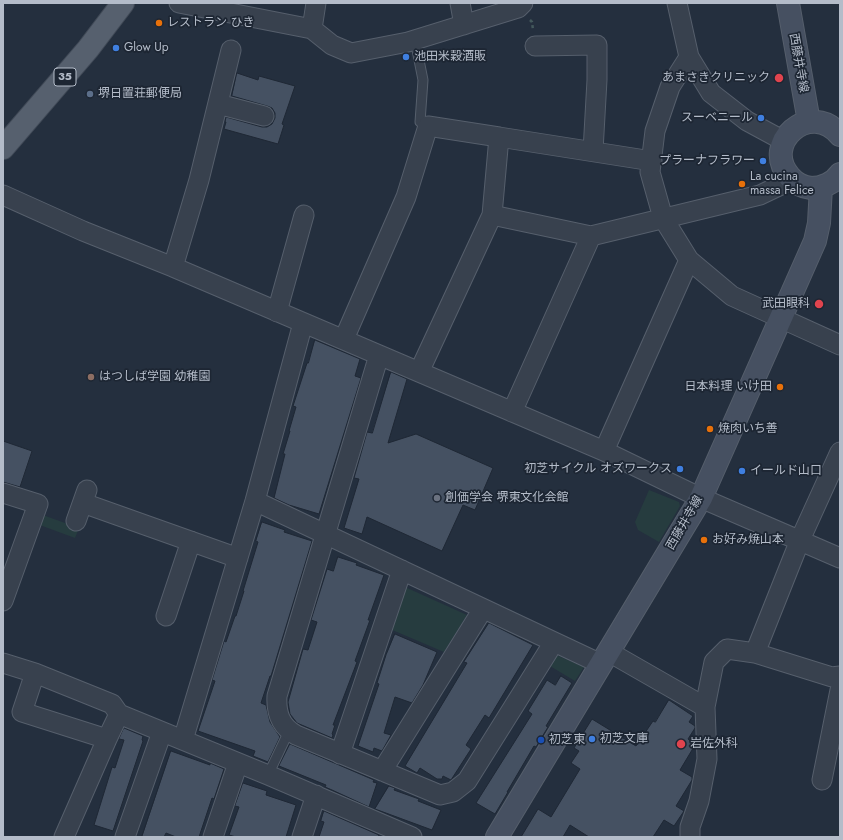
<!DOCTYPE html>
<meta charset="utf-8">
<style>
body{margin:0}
#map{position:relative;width:843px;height:840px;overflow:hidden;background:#242f3e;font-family:Jost,sans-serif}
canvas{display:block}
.frame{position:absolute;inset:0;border:4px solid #b4bcc9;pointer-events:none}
</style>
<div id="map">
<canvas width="843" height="840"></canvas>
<div class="frame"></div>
</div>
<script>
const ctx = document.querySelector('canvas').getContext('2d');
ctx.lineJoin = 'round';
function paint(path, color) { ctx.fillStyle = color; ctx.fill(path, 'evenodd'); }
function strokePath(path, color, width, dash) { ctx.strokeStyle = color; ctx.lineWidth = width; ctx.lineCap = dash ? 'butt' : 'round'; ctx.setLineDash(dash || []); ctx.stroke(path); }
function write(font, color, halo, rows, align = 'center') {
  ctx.font = font + ' Jost,"Noto Sans JP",sans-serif'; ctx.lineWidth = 3.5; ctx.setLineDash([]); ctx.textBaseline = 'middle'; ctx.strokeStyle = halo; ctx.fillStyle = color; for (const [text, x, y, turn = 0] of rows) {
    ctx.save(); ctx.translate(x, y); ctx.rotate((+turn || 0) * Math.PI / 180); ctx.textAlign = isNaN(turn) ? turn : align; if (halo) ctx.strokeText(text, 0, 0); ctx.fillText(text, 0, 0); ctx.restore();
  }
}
const green = new Path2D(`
 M649,490L679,502L680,506L659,542L638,530L635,522Z
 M40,514L79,528L75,538L37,524Z
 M405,587L467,615L444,652L390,629Z
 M556,655L584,667L575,681L550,666Z`);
const building = new Path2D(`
 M237,73L258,80L259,76L295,86L282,124L284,125L278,144L224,129L226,122H225L226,117L262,127H267L272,124L275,118V113L272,108L267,106L232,96Z
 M315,340L360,359L355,376L361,378L319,514L289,505L274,498L285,454H283L290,431H289L296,407L293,406L307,363H308Z
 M391,372L407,379L388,443L416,434L493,468L475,510L463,505L442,551L367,517L362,534L344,528L359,479L354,478L367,432L372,433Z
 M3,441L32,451L20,487L3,482Z
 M262,522L285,530L284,532L312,541L271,676H270L261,703L266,705L270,722L280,737L268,762L253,756L255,751L198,731L215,681L212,680L224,641L226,642L235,616H236L244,591H243L258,542L256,541Z
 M338,557L357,563L356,565L384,575L368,620H370L355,661L357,662L333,725H335L332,734L333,735L332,738L297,723L290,714L288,702L303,649L308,650L317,622L311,620L327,569L333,571Z
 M489,623L533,645L489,718L485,715L466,745L471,749L451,780L443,776L442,779H437L420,768L417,773L405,766L467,663L464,662Z
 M395,634L437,652L423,685L412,703L395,697L384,733L391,735L382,751L374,748L373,752L358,746L379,684L377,683L386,655Z
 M561,676L572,683L546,726L548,727L536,747L534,746L507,792H508L495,814L476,803L532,714L528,711L547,680L555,685Z
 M669,700L693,716L689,722L695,726V728L688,739L695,745L680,770L692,777V780L676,806L684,811L674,826L664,820L653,837H589L570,825L563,837H521L538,809L551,817L580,769L571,763L579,751L574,748L592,719L636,746L653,721L655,722Z
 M124,728L143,736L142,740L143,741L113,831L94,825L112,767L115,768L124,740L119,739Z
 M290,744L374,780L373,782L377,783L369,807L332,790L325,787L326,785L279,766Z
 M171,751L210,765V763L224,769L214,799L212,798L199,837H176L166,833L164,837H142Z
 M243,783L267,791L266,795L296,805L286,837H236L229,835L239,807L235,806Z
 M389,786L395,788L394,790L419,799L418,801L441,810L432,830L375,809Z
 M324,811L379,835L378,837H319L324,822L321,821Z`);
const path = new Path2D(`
 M530,20L532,22L533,30`);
const service = new Path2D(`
 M415,40L423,80L420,122L428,126
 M268,775L289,731`);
const minor = new Path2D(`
 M179,3L312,29L332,45L351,53L408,42L518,8L523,3
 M460,3L464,25
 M677,3L689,57L711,93L747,121L784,141
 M312,29L316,3
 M535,46L597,45V80L593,151
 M689,57L670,87L655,131L650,172L663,218L689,260L732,296L840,345
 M218,104L264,116
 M3,195L83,231L173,267L604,451L701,498L840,558
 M492,215L591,236L760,195L781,185L790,177
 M173,267L199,180L231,50
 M277,312L304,215
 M344,339L406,197L428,126L499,137
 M379,355L277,696C276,713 280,726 296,735L440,795L453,792L467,781L554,642
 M419,372L492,215L499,137L652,161
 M512,412L591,236
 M604,451L689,260
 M3,493L38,504L3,601
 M255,501L601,664
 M83,503L238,558
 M76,521L87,490
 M166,616L191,541
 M609,652L705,707L707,759L699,801L690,827V837
 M755,653L800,540L840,452
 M3,663L35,673L112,704L119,714L268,775L412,837
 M35,673L22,712L107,739
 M705,707L714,662L727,649L755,653L832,677L840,676
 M183,740L255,501L303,323
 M340,754L402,570
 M382,771L483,609
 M822,780L840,690
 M64,837L107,739L119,714
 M125,837L162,732
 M213,837L238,763
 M302,837L316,795`);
const secondary = new Path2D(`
 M788,3L809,122
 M840,135C810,99 760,144 790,177C795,183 803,187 811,188C822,188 834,183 840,174
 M497,837L701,498L815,241L819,223L821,187`);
const primary = new Path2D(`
 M3,148L88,49L123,3`);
const markers = [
 [159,23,4,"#e8710a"],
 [116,48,4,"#3f7fe0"],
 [406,57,4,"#3f7fe0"],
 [779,78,5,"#e0444e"],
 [90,94,4,"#5c6f8a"],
 [761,118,4,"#3f7fe0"],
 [763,161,4,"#3f7fe0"],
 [742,184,4,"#e8710a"],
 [819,304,5,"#e0444e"],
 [91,377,4,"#8d6e63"],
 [780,387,4,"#e8710a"],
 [710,429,4,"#e8710a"],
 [680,469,4,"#3f7fe0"],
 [742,471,4,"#3f7fe0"],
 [437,498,4,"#6b7280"],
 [704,540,4,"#e8710a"],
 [592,739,4,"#3f7fe0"],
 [541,740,4,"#1a4fb4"],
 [681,744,5,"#e0444e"]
];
const shields = [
 [65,77,22]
];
const shieldNames = [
 ["35",65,77]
];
const poiNames = [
 ["レストラン ひき",167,23],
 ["Glow Up",124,48],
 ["池田米穀酒販",414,57],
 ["あまさきクリニック",770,78,"right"],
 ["堺日置荘郵便局",98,94],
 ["スーベニール",753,118,"right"],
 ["プラーナフラワー",755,161,"right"],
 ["La cucina",750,177],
 ["massa Felice",750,191],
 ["武田眼科",810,304,"right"],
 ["はつしば学園 幼稚園",99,377],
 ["日本料理 いけ田",772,387,"right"],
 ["焼肉いち善",718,429],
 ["初芝サイクル オズワークス",672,469,"right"],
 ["イールド山口",750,471],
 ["創価学会 堺東文化会館",445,498],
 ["お好み焼山本",712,540],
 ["初芝文庫",600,739],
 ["初芝東",549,740],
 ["岩佐外科",690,744]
];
const streetNames = [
 ["西藤井寺線",798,63,80],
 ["西藤井寺線",685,523,-60]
];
paint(green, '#263c3f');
paint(building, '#455162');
strokePath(building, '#1f2835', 1);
strokePath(service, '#565f6c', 11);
strokePath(minor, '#565f6c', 21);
strokePath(secondary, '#565f6c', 24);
strokePath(primary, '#414a57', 24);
strokePath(path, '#44595c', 2.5, [3, 3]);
strokePath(service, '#38414e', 9);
strokePath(minor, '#38414e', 19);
strokePath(secondary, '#465061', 22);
strokePath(primary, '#56606e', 22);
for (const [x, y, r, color] of markers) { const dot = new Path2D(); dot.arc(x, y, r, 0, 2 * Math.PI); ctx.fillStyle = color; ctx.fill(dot); strokePath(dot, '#1d2633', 1.5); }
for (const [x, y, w] of shields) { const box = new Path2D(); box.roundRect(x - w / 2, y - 9, w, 18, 3); ctx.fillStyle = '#1d2633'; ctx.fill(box); strokePath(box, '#b4bcc9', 1); }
write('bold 11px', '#b4bcc9', null, shieldNames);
write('12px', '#b4bcc9', '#1d2633', poiNames, 'left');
write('12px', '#b4bcc9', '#1d2633', streetNames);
</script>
